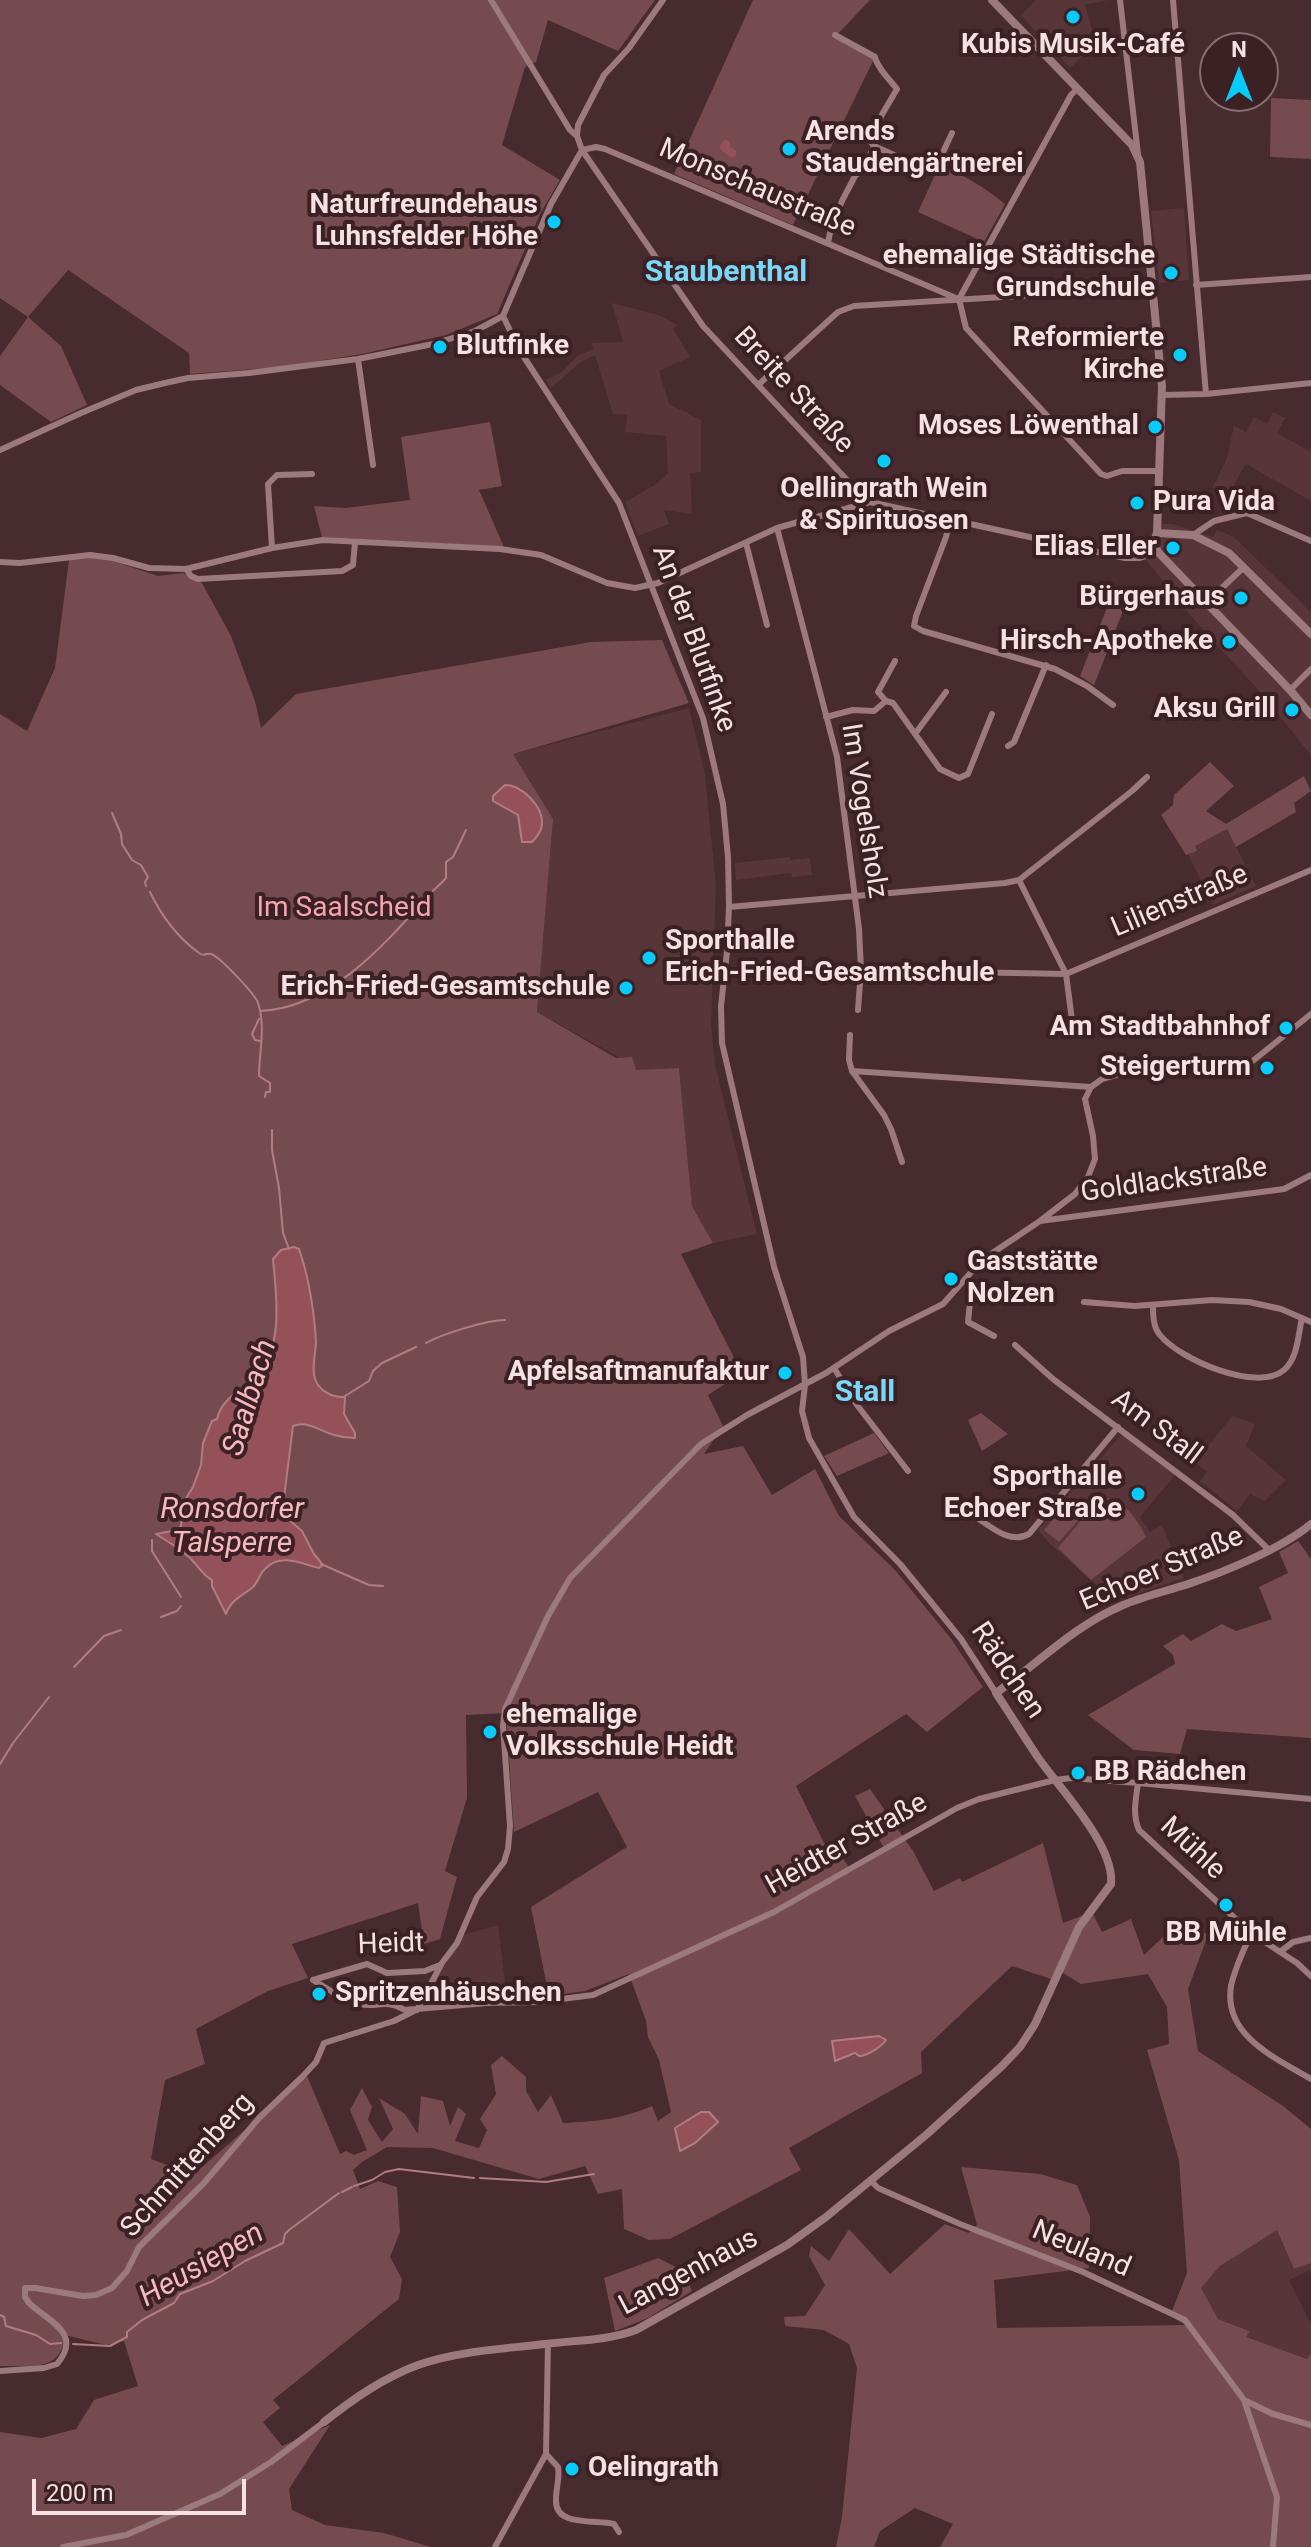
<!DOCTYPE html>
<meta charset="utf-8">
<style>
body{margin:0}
#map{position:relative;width:1311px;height:2547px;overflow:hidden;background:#472b2e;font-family:Roboto,sans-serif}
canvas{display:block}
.north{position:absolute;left:1199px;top:32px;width:80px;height:80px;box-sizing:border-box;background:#3c2124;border:2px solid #866e70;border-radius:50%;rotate:0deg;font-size:22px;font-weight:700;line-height:32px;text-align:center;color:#f5e1e3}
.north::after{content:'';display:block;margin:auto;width:28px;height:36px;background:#07cbf9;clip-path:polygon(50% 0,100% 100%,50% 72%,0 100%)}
.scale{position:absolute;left:32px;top:2479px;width:214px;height:36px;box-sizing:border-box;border:4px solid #f5e1e3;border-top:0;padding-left:10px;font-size:24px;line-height:28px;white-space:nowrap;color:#f5e1e3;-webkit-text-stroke:6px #3c2124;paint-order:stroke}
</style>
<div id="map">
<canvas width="1311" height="2547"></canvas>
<div class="north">N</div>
<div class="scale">200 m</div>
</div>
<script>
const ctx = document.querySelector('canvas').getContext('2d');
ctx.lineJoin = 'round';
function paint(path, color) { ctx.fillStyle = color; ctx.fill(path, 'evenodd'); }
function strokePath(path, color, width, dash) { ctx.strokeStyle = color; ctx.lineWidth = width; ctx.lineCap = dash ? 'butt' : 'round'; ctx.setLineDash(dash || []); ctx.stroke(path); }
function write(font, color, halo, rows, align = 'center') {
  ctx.font = font + ' Roboto,sans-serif'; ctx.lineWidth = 8; ctx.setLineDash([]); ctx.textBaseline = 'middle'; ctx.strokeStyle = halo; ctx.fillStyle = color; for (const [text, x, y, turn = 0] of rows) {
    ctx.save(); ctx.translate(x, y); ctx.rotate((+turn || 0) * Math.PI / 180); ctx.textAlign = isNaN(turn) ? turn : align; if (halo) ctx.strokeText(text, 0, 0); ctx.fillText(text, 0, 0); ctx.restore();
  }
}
const built = new Path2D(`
 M1036,0H1108L1085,5L1092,30L1096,32L1097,42L1070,68L1021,15Z
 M1184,208L1189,280L1159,283L1151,211Z
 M612,303L658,315L677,325L673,329L690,357L659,371L669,404L701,420V472L690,473L692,514L664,510L669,524L638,536L625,502L655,485L668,473L666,436L625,432L627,415L613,414L595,355L581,362L551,388L546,380L562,372L576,357L593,349L591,343L623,342Z
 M1273,412L1285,418L1277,433L1311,452V501L1246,464L1228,495L1213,487L1227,458L1234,426L1246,432L1254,417L1267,424Z
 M1163,524H1173L1213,537L1217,530L1234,537L1311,612V755L1261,693L1190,615L1147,561L1150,538Z
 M689,708L705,774L716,886L711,1023L715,1065L757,1234L713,1243L692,1206L679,1068L636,1070L633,1065L537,1012L553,819L513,754Z
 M1226,827L1256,886L1213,905L1186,850Z
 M790,857L791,860L810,858L812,875L792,877L791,873L736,880L735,863Z
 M1232,1416L1255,1424L1246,1446L1286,1480L1265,1501L1250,1494L1237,1511L1200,1481L1207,1472L1195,1462Z
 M1120,1436H1127L1175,1475L1140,1517L1150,1532L1162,1525L1184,1578L1115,1601L1049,1543L1038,1530Z
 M498,1925L507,1998L434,2006L433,1999H425L463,1935Z
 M1277,2229L1294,2269L1311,2263V2270L1289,2280L1311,2324V2353L1307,2359L1245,2337L1249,2330L1218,2319L1201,2288L1220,2266Z`);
const green = new Path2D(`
 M0,0H655L618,51L548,20L536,62L525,67L502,145L560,180L540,214L497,314L446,335L362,354L280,367L190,374L189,353L68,270L28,317L61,346L87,405L51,422L0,385V356L28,317L0,298Z
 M753,0H870L835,37L874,59L793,225L674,174Z
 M1271,98L1311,100V159L1270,157Z
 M939,166C963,174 984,187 1005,204L984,242L918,212Z
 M490,422L502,486L479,490L504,547L322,537L314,506L346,508L410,500L401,437Z
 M79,557L104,558L158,576L183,573L202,583L231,636L255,701L261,728L296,694L591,642L662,640L689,703L513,754L553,819L537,1012L616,1058L632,1057L636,1070L679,1068L692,1206L713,1243L681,1254L742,1373L708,1395L723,1426L704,1454L743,1446L772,1495L815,1469L839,1516L895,1570L952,1640L983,1687L927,1732L906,1714L796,1786L828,1851H838L850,1869L885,1850L855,1796L870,1789L913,1851L934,1891L960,1878L962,1882L1043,1843L1063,1923L1092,1912L1102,1932L1131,1919L1144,1955L1182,1919L1208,1935L1188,1989L1198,2051L1283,2106L1311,2129V2263L1294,2269L1277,2230L1220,2266L1201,2288L1218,2319L1250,2331L1246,2337L1307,2359L1311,2353V2547H940L953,2524L915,2508L880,2531L874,2547H836L842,2517L857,2368L849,2344L824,2330L785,2326L784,2317L805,2316L825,2285L809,2256L811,2246L829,2261L849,2229L890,2274L945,2224L969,2233L977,2225L961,2167L1040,2174L1077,2185L1090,2217L1089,2268L994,2280L997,2328L1186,2325L1170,2316L1187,2273L1179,2160L1147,2050L1169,2044L1167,2007L1148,1974L1081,1984L1063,1973L1051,1979L1012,1966L921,2052L922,2073L789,2148L801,2170L670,2239L649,2240L624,2229L622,2189L598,2194L585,2166L539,2179L433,2148L387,2147L362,2162L353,2170L360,2189L378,2181L397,2187L400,2232L390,2257L402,2279L399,2299L273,2400L280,2408L263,2422L282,2446L330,2425L289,2489L292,2510L325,2525L384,2533L431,2547H0V2432L41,2438L76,2429L94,2400L138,2386L124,2341L106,2345L65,2335C62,2373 29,2365 0,2366V714L27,731L55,668L69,560ZM506,1713L514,1832L598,1792L627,1847L531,1907L549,1996L585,1991L629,1974L646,2021L648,2037L659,2060L671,2112L658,2121L652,2106C619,2120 598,2121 563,2123L551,2095L538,2112L526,2091V2077L502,2056L491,2065L496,2094L480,2119L487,2130L479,2148L455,2141L466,2114L458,2107L450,2126L443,2101L421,2096L418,2134L405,2114L379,2098L393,2129L382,2142L368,2120L372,2107L362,2088L350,2110L367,2150L354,2155L346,2151L340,2154L307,2076L193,2175L151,2159L165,2080L205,2064L196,2029L268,1991L308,1978L292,1944L418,1903L424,1944L440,1939L457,1877L445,1871L467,1798L466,1715ZM879,2036L882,2046C866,2052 851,2055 835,2061L834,2046L844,2040Z
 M1114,590L1128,598L1094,685L1080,676Z
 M1210,762L1234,786L1206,811L1226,824L1304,776L1311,791L1294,803L1296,812L1236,847L1227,829L1195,846L1197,851L1186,855L1161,815L1173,805L1174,795Z
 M981,1413L1008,1434L982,1451L968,1420Z
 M874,1433L889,1453L837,1476L824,1456Z
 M1107,1498C1127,1504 1137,1519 1146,1537L1091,1580L1058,1548L1091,1508Z
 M1068,1502L1083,1515L1059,1542L1044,1530Z
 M1298,1541L1311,1559V1738L1187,1729L1180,1754L1134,1750L1088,1715L1175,1664L1173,1655L1163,1646L1183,1634L1191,1641L1222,1624L1236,1631L1272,1619L1259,1587L1288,1573L1279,1552Z
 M658,2258L684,2271L692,2291L648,2318L615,2331L604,2278Z`);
const water = new Path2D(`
 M505,785C522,785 544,807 542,825C541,832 537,837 532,842H522L518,815L493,801V796Z
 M294,1247L299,1249C309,1278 314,1311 316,1341C316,1353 311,1368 315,1379C319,1391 333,1398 345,1397L344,1414L355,1433V1438C348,1438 341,1437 334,1435C320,1431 307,1420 293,1426L282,1514L302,1531L314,1554L323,1565L319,1568C302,1564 281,1553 266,1568C259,1574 258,1583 252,1588C241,1596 230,1601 226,1614L212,1586V1580C202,1575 197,1564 189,1557C178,1548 168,1541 156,1534L177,1530L181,1526L183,1503L193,1487L201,1465L203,1443L212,1421L217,1419C222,1397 243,1390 258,1374C284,1345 276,1293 273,1259L281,1250Z
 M879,2036L886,2040C881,2047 867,2056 859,2056L855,2053L835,2061L832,2041Z
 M701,2112H709L718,2122L695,2143L680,2151L675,2128Z`);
const stream = new Path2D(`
 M112,813L121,834L122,844L132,860L141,865L148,877L145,882L146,886
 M150,892C161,915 177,937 199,953C207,958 203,952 211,954C219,956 255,994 258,1003C266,1027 259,1053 259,1076L270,1083V1092H266L265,1097
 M260,1011C328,1008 382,948 424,900C431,892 439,886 446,878V862L453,857L466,830
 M259,1019L252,1034L255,1040L260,1041
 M272,1130V1150L279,1188L283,1233L289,1249
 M426,1343C442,1334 487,1320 505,1320
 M345,1396L369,1381L373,1371L382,1363L416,1347
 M152,1540V1551L181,1597
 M321,1564L369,1585L383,1586
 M161,1617L177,1611L181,1606
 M74,1667L104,1636L121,1630
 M0,1764L13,1743L49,1697
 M480,2178L546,2182L594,2174
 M354,2186L372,2180L385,2172L399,2169L474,2178
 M342,2192L352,2187
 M0,2315L4,2317L6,2326L36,2335L50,2344L61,2343
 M73,2344L110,2346L127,2337V2332L142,2320L174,2303L180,2294L213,2281L245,2261L283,2243L285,2234L289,2230L339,2193`);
const canal = new Path2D(`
 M726,144L724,147L732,153`);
const street = new Path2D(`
 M491,0L570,130L577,136
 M663,0L629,48L604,75L578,125L577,136L582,150L703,326L861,495L864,502
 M1120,0L1138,154
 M1173,0L1206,394
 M835,35L875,57C877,67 889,79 897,89L870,135V141L874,146L930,171L937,165L952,133
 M582,150L596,147L605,149L956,298
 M828,243L832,223L843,199L855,176L863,169L874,146
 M1196,285L1311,277
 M959,299L966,328L1101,474L1107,476L1122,471H1157
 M959,299L1071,95L1077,89
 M503,316L520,351L619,503L703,718L723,804L728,857L729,907L727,952L721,1006L722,1043L774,1267L803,1357L805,1385L802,1411L809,1438L854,1517L901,1565L961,1639L996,1693
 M358,359L373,465
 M758,385L838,312L854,306L1152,288
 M1161,395L1206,394L1311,383
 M0,450L81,413L136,390L165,383L188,378L249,373L358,359L433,344L475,331L503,316L551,204L582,150
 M950,520L946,537L916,616L914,626L923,631L1055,669L1087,686L1113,705
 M777,528L837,757L859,929L861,970L858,1010
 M1193,535L1214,521L1247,513L1311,541
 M746,543L767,625
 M272,548L268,484L277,475L312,474
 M0,562L20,563L90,555L113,558L149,568L186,569L272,548L323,540L500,549L541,555L607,583L635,588L658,583L777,528L870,502L1125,558H1140L1158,552
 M186,569L191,576L198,579L342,571L353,565L355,542
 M1206,603L1244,567
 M1290,690L1311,669
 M886,701L878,692L895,661
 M826,717L853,710L874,711L886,701L893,703L940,769L959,778L968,774L992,714
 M915,734L946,692
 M1008,746L1014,742L1046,665
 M1019,880L1066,974L1073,1028
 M729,907L1005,883L1019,880L1132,791L1147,777
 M861,970L1066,974L1311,870
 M850,1035L849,1060L852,1071L884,1115L891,1129L902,1162
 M852,1071L1091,1087
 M1040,1221L1284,1189L1311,1175
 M967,1277L971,1293L968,1322L994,1336
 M1084,1302L1135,1306L1212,1300L1249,1302L1281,1309L1311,1322
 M1153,1305C1153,1315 1153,1327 1160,1335C1179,1359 1257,1393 1284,1370C1298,1358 1298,1335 1302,1318
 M1015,1345L1053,1379L1233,1515L1268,1549
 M834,1368L857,1405L908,1471
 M974,1516C991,1526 1009,1545 1029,1534L1118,1427
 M1138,1783C1136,1799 1132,1814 1139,1830L1251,1933L1297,1963L1311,1976
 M1251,1933C1244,1950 1235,1967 1231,1986C1223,2036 1276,2058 1311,2079
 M1280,1952L1293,1942L1311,1938
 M313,1980C327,1988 344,2001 360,2004C379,2008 384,1998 405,2010L487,2003L538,2002L593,1995L774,1912L957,1808L979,1799L1055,1780L1071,1778L1138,1783L1311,1799
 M313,1980L367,1964L387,1973L425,1971L440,1965
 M417,2010L442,1963L457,1943L477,1897L504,1862L508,1849L510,1826L503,1725L505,1709L548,1616L570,1578L701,1444L747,1415L826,1373L889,1331L943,1304L982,1260L1040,1221L1075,1194L1088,1177L1095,1159L1093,1136L1085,1099L1091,1087L1102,1079L1119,1074L1225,1071L1244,1068L1311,1014
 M870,2180L878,2188L960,2224L1083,2272L1185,2320L1244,2400L1277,2497L1273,2547
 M0,2371L44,2368L57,2364C83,2333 49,2322 29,2303L25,2297V2288H35L83,2296L96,2295L112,2288L127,2271L139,2247L204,2183L259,2118L302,2077L316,2062L324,2043L394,2021L414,2011
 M1244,2400L1273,2414L1311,2425
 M546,2454L558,2467C560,2478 556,2488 556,2499C554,2528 597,2519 614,2524L619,2532
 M63,2547L126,2535L220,2494L271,2462L324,2422
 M495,2547L546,2454L548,2343`);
const secondary = new Path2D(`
 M992,0L1132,145L1140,162L1162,386L1157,533L1154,541L1158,552L1290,690L1311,715
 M1157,533L1193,535L1229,553L1311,634
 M324,2422C353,2399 383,2378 418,2365C458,2351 503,2349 545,2344C576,2340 606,2341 636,2330L787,2245L826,2217L926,2135L1002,2066L1020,2047L1035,2024L1079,1927L1111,1884C1115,1845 1058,1787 1037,1756C1023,1735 1010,1714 996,1693C1037,1664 1074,1626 1121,1606C1143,1596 1168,1591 1191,1583C1227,1571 1282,1548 1311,1524`);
const markers = [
 [1073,17,8,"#07cbf9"],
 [789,149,8,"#07cbf9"],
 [554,222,8,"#07cbf9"],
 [1171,273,8,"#07cbf9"],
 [440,347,8,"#07cbf9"],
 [1180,355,8,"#07cbf9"],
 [1155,427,8,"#07cbf9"],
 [884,461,8,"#07cbf9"],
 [1137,503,8,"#07cbf9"],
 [1173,548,8,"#07cbf9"],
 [1241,598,8,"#07cbf9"],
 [1229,642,8,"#07cbf9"],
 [1292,710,8,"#07cbf9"],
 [649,958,8,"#07cbf9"],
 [626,988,8,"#07cbf9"],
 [1286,1028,8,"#07cbf9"],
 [1267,1068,8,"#07cbf9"],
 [951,1279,8,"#07cbf9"],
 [785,1373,8,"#07cbf9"],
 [1138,1494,8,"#07cbf9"],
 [490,1732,8,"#07cbf9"],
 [1078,1773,8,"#07cbf9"],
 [1226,1905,8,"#07cbf9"],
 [319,1994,8,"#07cbf9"],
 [572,2469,8,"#07cbf9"]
];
const poiNames = [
 ["Kubis Musik-Café",1073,46,"center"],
 ["Arends",805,133,"left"],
 ["Staudengärtnerei",805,165,"left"],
 ["Naturfreundehaus",538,206],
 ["Luhnsfelder Höhe",538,238],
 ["ehemalige Städtische",1155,257],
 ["Grundschule",1155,289],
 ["Reformierte",1164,339],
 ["Kirche",1164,371],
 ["Blutfinke",456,347,"left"],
 ["Moses Löwenthal",1139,427],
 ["Oellingrath Wein",884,490,"center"],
 ["& Spirituosen",884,522,"center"],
 ["Pura Vida",1153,503,"left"],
 ["Elias Eller",1157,548],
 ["Bürgerhaus",1225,598],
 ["Hirsch-Apotheke",1213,642],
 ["Aksu Grill",1276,710],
 ["Sporthalle",665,942,"left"],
 ["Erich-Fried-Gesamtschule",665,974,"left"],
 ["Erich-Fried-Gesamtschule",610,988],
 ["Am Stadtbahnhof",1270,1028],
 ["Steigerturm",1251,1068],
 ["Gaststätte",967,1263,"left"],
 ["Nolzen",967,1295,"left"],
 ["Apfelsaftmanufaktur",769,1373],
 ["Sporthalle",1122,1478],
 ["Echoer Straße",1122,1510],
 ["ehemalige",506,1716,"left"],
 ["Volksschule Heidt",506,1748,"left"],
 ["BB Rädchen",1094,1773,"left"],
 ["BB Mühle",1226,1934,"center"],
 ["Spritzenhäuschen",335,1994,"left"],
 ["Oelingrath",588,2469,"left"]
];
const streetNames = [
 ["Monschaustraße",757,189,23],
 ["Breite Straße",793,391,47],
 ["An der Blutfinke",693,639,70],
 ["Im Vogelsholz",863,811,81],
 ["Lilienstraße",1180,902,-23],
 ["Goldlackstraße",1174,1181,-8],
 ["Am Stall",1156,1428,37],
 ["Echoer Straße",1162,1570,-23],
 ["Rädchen",1007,1671,56],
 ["Heidter Straße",847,1845,-29],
 ["Mühle",1192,1849,43],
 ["Heidt",391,1945,-2],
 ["Schmittenberg",188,2166,-48],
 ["Neuland",1081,2250,23],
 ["Langenhaus",689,2273,-28]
];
const parkNames = [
 ["Im Saalscheid",344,909]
];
const neighbourhoodNames = [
 ["Staubenthal",726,273],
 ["Stall",865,1393]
];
const waterNames = [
 ["Saalbach",251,1398,-73],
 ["Ronsdorfer",232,1510],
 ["Talsperre",232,1544],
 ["Heusiepen",202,2266,-30]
];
paint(built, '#583539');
paint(green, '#764b50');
paint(water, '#95515a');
strokePath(water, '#b27c83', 2);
strokePath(stream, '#b27c83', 2);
strokePath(canal, '#95515a', 8);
strokePath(street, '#9c797c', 6);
strokePath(secondary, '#9c797c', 8);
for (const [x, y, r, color] of markers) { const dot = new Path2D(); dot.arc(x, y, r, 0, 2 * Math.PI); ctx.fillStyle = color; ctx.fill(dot); strokePath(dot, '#3c2124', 3); }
write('bold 28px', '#f5e1e3', '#3c2124', poiNames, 'right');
write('28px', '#f5e1e3', '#3c2124', streetNames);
write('28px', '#f6a5ad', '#3c2124', parkNames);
write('bold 30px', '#79d7f8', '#3c2124', neighbourhoodNames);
write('italic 30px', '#f7b8be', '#3c2124', waterNames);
</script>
